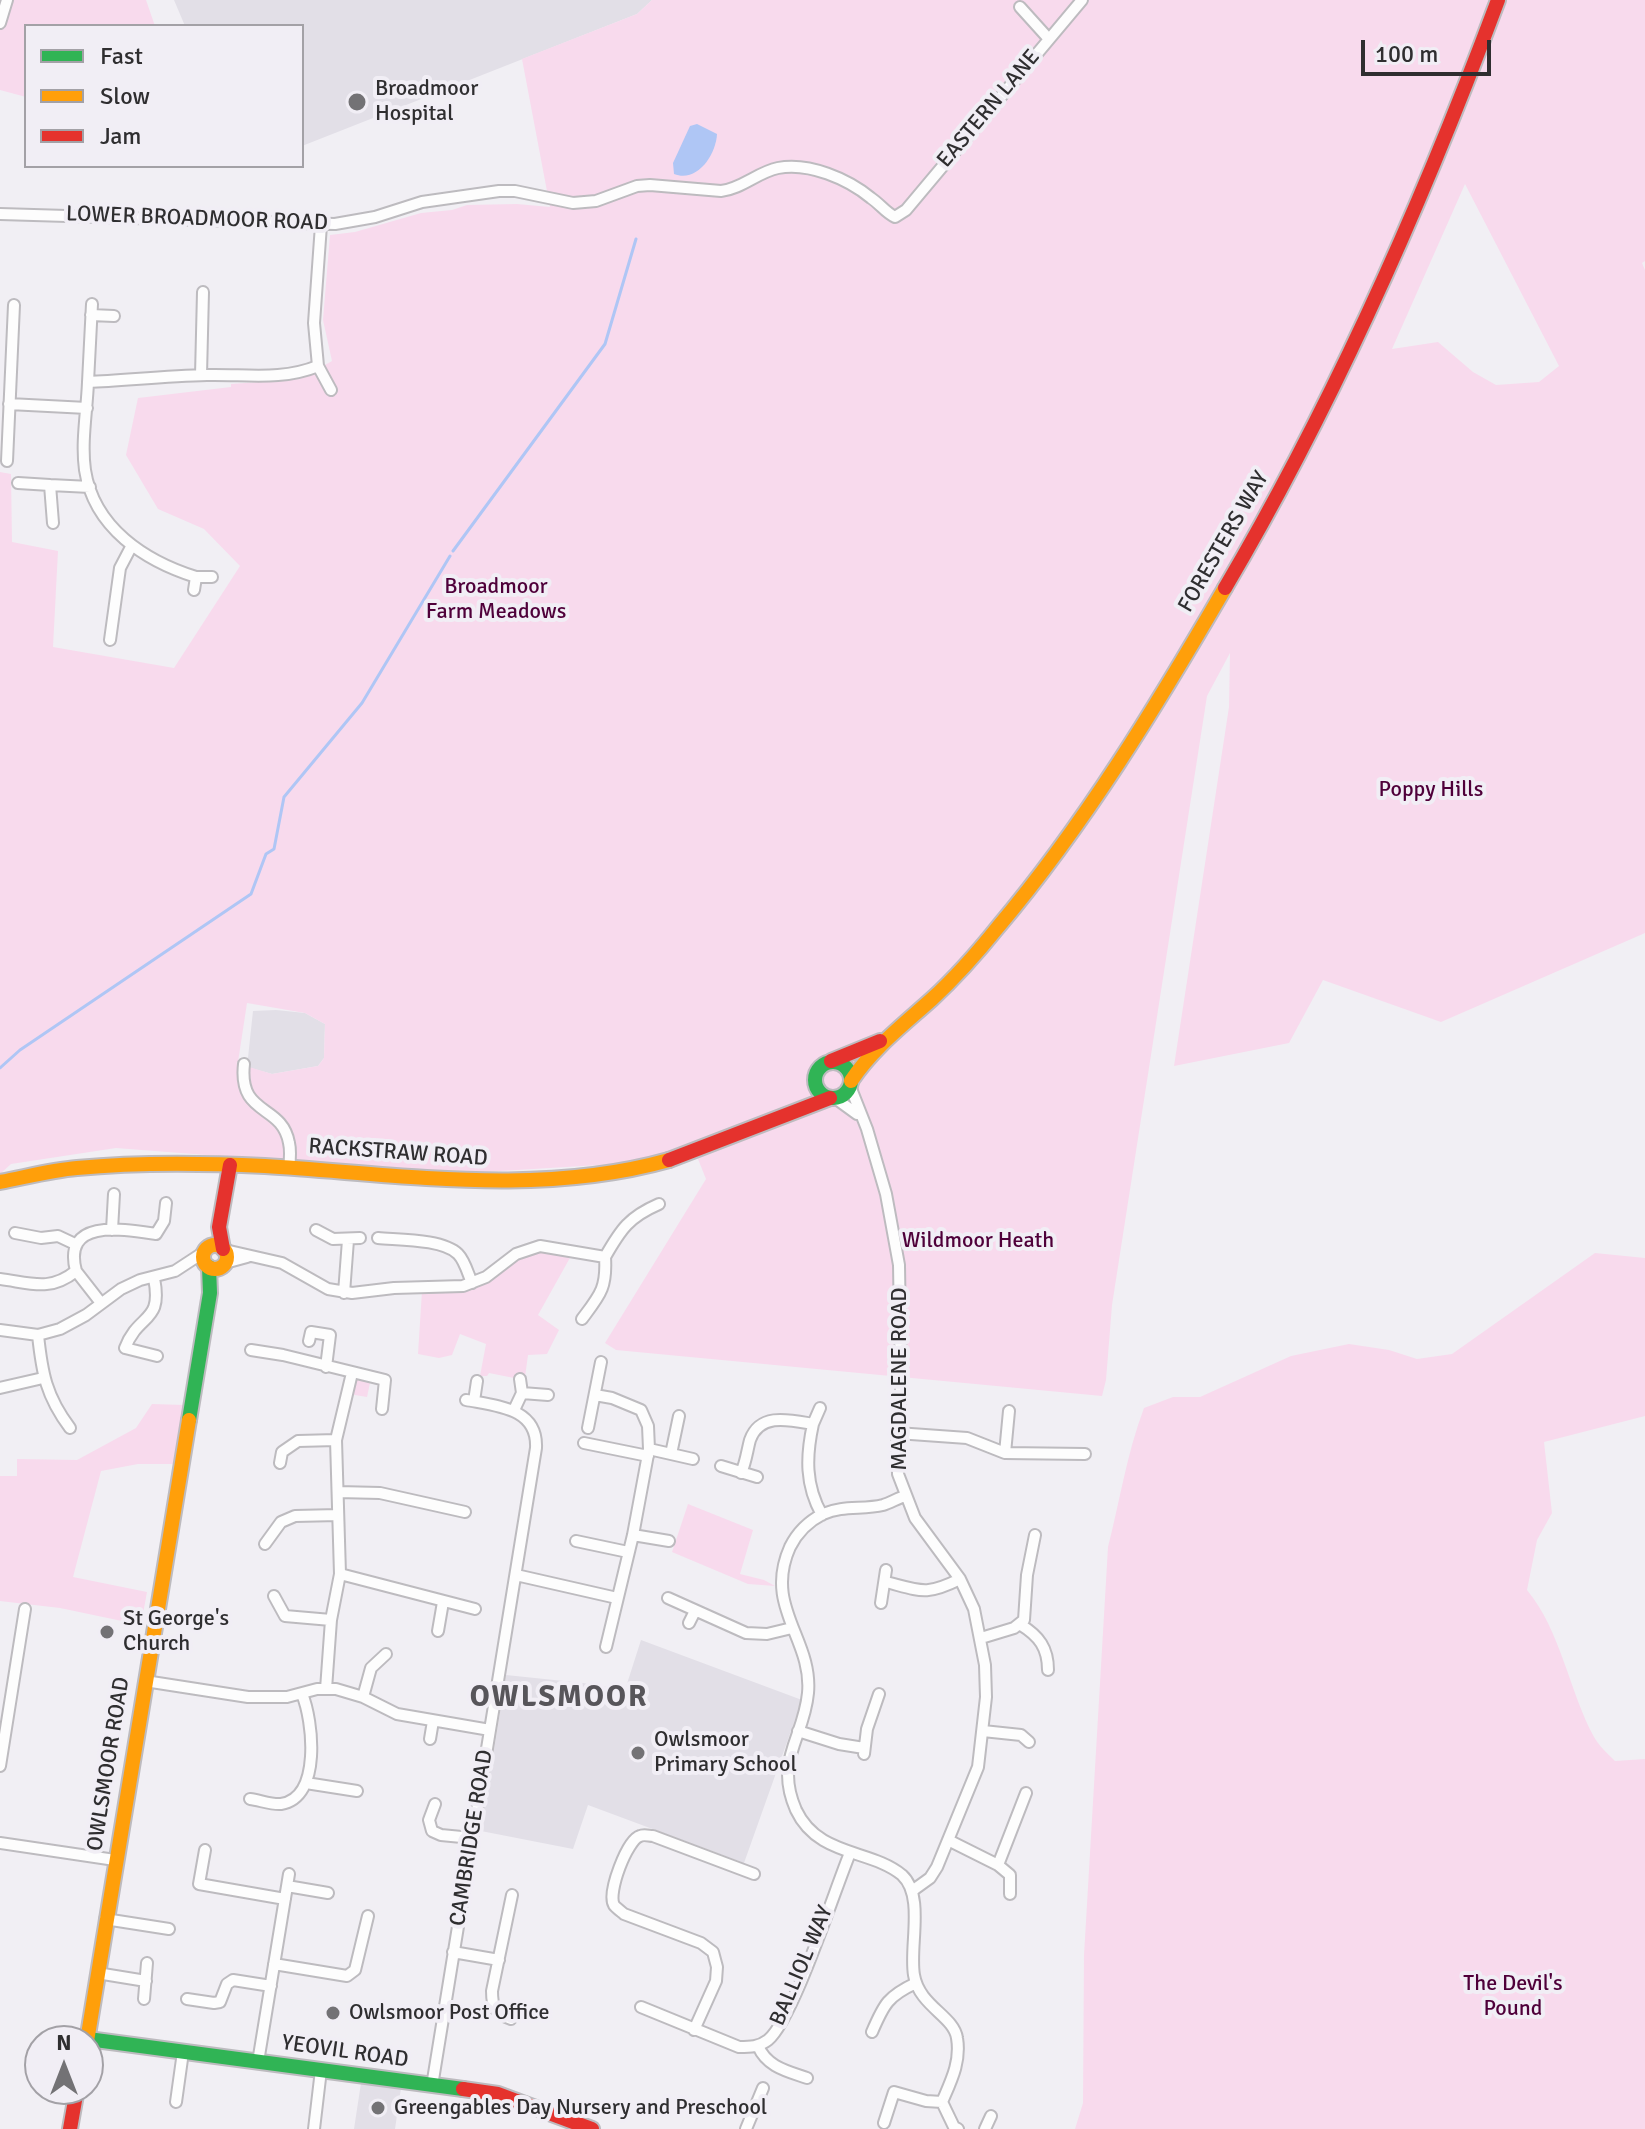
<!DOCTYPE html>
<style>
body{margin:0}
#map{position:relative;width:1645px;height:2129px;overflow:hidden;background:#f1eff4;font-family:Signika,sans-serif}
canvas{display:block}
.legend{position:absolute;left:24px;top:24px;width:280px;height:144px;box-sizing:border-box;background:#f1eef5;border:2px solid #a3a1a6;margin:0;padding:10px 14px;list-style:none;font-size:24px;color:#2f2e30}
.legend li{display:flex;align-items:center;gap:16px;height:40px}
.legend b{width:40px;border:2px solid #a3a1a6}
.north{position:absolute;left:24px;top:2025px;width:80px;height:80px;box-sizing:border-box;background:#f1eef5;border:2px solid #a3a1a6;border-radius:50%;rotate:0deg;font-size:22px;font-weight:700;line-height:32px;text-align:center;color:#2f2e30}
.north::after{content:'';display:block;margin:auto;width:28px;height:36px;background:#737275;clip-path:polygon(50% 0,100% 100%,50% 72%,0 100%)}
.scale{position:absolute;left:1361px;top:40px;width:130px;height:36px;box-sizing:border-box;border:4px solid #2f2e30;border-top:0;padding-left:10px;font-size:24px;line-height:28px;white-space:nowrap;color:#2f2e30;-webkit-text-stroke:6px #f1eef5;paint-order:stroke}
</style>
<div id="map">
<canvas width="1645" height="2129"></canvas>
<ul class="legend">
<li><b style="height:10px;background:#30b455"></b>Fast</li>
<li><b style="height:10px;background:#ff9f0a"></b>Slow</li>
<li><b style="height:10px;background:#e5322d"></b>Jam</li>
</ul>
<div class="north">N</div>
<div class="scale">100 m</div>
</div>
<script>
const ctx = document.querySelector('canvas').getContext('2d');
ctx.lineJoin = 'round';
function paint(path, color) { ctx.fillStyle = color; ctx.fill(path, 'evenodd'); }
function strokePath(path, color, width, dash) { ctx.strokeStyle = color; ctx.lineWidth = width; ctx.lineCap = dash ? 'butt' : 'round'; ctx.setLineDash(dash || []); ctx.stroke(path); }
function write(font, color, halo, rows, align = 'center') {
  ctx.font = font + ' Signika,sans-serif'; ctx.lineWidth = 8; ctx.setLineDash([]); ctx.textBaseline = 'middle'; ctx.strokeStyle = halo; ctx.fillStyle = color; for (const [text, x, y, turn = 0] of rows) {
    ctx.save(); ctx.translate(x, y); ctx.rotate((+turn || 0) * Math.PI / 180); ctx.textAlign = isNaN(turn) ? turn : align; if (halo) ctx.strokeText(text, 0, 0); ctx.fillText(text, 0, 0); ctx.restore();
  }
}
const built = new Path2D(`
 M174,0H652L637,14L302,146V26H185Z
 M276,1010L305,1013L325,1024L324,1058L318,1066L272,1074L247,1067L253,1011Z
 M641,1640L802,1700L744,1863L588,1805L573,1849L481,1831L506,1675L583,1683L625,1690Z
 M361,2083L401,2088L395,2129H354Z`);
const green = new Path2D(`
 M0,0H146L155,26H26V97L0,90Z
 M652,0H1645V261L1642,263L1645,270V933L1441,1022L1323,980L1289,1043L1174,1066L1229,707L1230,653L1207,696L1112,1305L1106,1380L1102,1396L616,1350L605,1343L706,1179L698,1159L451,1174L116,1148L11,1164L0,1174V472L11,474L12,542L58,551L53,647L174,668L240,566L204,529L158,509L126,455L138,398L231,387V384L300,379L332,361L323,320L330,235L355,232L421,213L452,210L467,205L517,204L550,207L522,59L637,14ZM1465,184L1559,366L1539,382L1496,385L1473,372L1438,342L1392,349ZM247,1003L305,1013L325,1024L324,1058L318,1066L272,1074L236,1063L238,1062Z
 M541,1248L571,1256L538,1315L559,1330L547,1354L528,1355L525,1377L516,1373L514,1378L489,1373L487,1376H480L486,1344L460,1334L452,1355L439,1358L418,1354L422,1291L467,1288L518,1257Z
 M1595,1253L1645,1258V1416L1544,1442L1552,1513L1537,1540L1527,1590C1561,1631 1569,1691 1594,1737C1599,1746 1608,1754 1615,1761L1645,1759V2129H1075L1083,2103L1084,1955L1108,1547C1120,1500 1127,1453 1144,1408L1173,1397H1200L1291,1356L1349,1344L1389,1350L1417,1359L1452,1354Z
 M353,1375L371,1378L367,1397L349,1394Z
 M152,1404L184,1405L177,1464H138L101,1471L73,1577L147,1592L141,1625L60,1608L0,1601V1476H17V1459L77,1460L136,1428Z
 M688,1504L753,1530L740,1574L764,1580L775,1586L748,1584L672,1552Z`);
const water = new Path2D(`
 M697,124L717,134C716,155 697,183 674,174L673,163L690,126Z`);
const stream = new Path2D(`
 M453,551L605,344L636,239
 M0,1068L20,1050L251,894L266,854L274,849L284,797L362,703L450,556`);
const street = new Path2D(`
 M1020,7L1048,38
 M0,23L7,0
 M0,214L335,224L375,217L422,202L499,191H515L573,203L596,201L637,186L650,185L721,191C741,189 758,172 778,168C809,162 848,179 871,198C880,204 886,213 895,217L906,210L1082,0
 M321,225L314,323L318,366L331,390
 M91,315L114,316
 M201,375L203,292
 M88,382L92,304
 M9,404L87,408
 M7,461L14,305
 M18,483L50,485
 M53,523L50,485L90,487
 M196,577H212
 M194,590L196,577C145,561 94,528 85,470C81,442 87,410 88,382C128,380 167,376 207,375C246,374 281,381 318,366
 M110,640L120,568L131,547
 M244,1064C238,1117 282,1103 289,1143C291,1151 290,1160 289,1169
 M850,1086L867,1129L886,1194L899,1265L901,1391L897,1433L898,1474L915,1518L960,1579L974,1609L985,1665L986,1697L978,1767L937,1867L930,1878L912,1891
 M835,1098L857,1114
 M112,1230L114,1194
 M316,1230L333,1239L360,1238
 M15,1233L41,1238L58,1236L75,1244
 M378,1238C399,1240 443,1239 458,1254C465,1261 468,1274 472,1283
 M225,1250L282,1263L328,1289L352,1293L394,1288L463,1286L486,1277L516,1254L540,1246L605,1257
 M605,1257C621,1229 629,1217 659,1204
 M225,1263L247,1257
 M76,1271L101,1303
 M154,1278C163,1324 139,1312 125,1348L157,1356
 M0,1279C31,1283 50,1292 76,1271C62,1218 123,1229 156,1234L164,1221L166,1203
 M344,1293L348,1240
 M582,1319C600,1295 607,1288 605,1257
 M0,1330L38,1335L60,1329L86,1315L121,1289L140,1280L175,1271L204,1252
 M38,1335C42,1373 46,1396 70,1428
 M309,1341L311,1332L330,1335L326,1367
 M251,1350L283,1355L385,1380L382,1409
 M0,1388L43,1378
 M522,1393L548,1395
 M595,1395L612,1398L641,1410L648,1426L649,1449L633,1535L606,1647
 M474,1401L477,1381
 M514,1410L522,1393L520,1379
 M813,1424L820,1408
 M588,1428L601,1362
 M897,1433L967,1438L1005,1453L1085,1454
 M584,1443L648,1456
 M649,1449L693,1459
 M1005,1453L1009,1411
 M671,1454L679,1416
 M280,1463L282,1452L298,1441L336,1440
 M721,1466L757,1477
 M741,1473C746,1462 747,1451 750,1440C760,1412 790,1420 813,1424C806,1456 805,1485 822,1515
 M338,1492L380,1493L465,1512
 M905,1496C898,1498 890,1503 883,1505C863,1510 843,1505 823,1514C809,1521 797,1533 790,1547C763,1607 813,1639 808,1693C804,1738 774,1760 796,1810C818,1857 871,1849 902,1875C925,1896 909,1947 914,1975C919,2006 954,2016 957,2038C961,2062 951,2081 942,2102L954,2127L958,2129
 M633,1535L669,1541
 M576,1541L628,1552
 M265,1544L281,1522L295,1516L338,1515
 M340,1574L475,1609
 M516,1575L617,1598
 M886,1582C921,1591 926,1596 960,1579
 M274,1596L285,1616L331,1620
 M668,1598L746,1633L767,1634L792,1628
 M881,1603L886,1570
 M689,1623L695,1611
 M1021,1625C1039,1636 1048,1648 1048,1670
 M438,1631L443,1602
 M981,1638L1014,1628L1024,1620L1027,1575L1035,1535
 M145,1681L248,1697H287L317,1689H336L363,1697L397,1714L490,1730
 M326,1689L331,1620L340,1574L336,1440L352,1373
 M363,1697L371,1668L386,1654
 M798,1731L839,1744L864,1748
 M983,1731L1021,1735L1029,1742
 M430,1739L433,1721
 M864,1754L867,1729L879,1694
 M0,1766L25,1609
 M306,1783L357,1791
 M250,1799C259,1800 272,1805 281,1804C322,1798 313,1720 302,1694
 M435,1804L429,1820L432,1831L441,1835L472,1838
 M948,1840L998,1865L1010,1875V1894
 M0,1843L115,1860
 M205,1850L199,1884L285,1899
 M998,1865L1026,1793
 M287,1886L328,1893
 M105,1919L169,1929
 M453,1952L499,1960
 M274,1964L347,1976L355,1970L368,1916
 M97,1973L146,1981
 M144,1999L147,1963
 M187,1999L214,2003L220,2002L227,1984L233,1980L271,1986
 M641,2007L739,2047C750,2047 759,2047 768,2040C793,2020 835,1889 850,1853
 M511,2019C495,2014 492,2007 492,1991L512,1895
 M694,2030L716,1981L717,1967L713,1952L701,1943L624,1914C623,1913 615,1907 614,1905C607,1893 627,1840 640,1836C644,1834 649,1836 653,1836L754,1874
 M872,2032C884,2004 888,1996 916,1983
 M758,2046C767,2067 787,2071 807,2078
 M258,2062L289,1874
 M432,2086L536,1448C538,1408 497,1406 466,1400
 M176,2102L183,2052
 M884,2123L894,2092L926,2101L942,2102
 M314,2129L321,2070
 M746,2129L763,2088
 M985,2129L991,2116`);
const fast = new Path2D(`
 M815 1080a18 18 0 1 1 36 0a18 18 0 1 1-36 0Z
 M189,1420L210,1293L209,1267
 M88,2039L463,2089`);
const slow = new Path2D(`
 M851,1081C873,1048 903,1025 932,999C956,977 978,952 998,927C1085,824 1157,705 1225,588
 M0,1182C26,1177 52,1170 77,1168C139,1162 203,1163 265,1166C399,1174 538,1197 669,1160
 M203 1257a12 12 0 1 1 24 0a12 12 0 1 1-24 0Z
 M87,2041L189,1420`);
const jam = new Path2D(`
 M1225,588C1335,401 1422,204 1498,0
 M831,1061L880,1041
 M669,1160L830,1098
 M223,1249L219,1227L230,1165
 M463,2089L498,2094L592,2129
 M70,2129L77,2089`);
const markers = [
 [357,102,10,"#737275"],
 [107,1632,8,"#737275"],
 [638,1753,8,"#737275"],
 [333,2013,8,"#737275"],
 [378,2108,8,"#737275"]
];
const poiNames = [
 ["Broadmoor",375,89],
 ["Hospital",375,114],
 ["St George's",123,1619],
 ["Church",123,1644],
 ["Owlsmoor",654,1740],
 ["Primary School",654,1765],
 ["Owlsmoor Post Office",349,2013],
 ["Greengables Day Nursery and Preschool",394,2108]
];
const streetNames = [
 ["EASTERN LANE",989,109,-50],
 ["LOWER BROADMOOR ROAD",197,219,2],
 ["FORESTERS WAY",1224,542,-60],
 ["RACKSTRAW ROAD",398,1153,4],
 ["MAGDALENE ROAD",900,1379,-90],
 ["OWLSMOOR ROAD",109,1764,-81],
 ["CAMBRIDGE ROAD",472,1838,-81],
 ["BALLIOL WAY",802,1966,-67],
 ["YEOVIL ROAD",345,2052,8]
];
const parkNames = [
 ["Broadmoor",496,587],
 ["Farm Meadows",496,612],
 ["Poppy Hills",1431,790],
 ["Wildmoor Heath",978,1241],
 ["The Devil's",1513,1984],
 ["Pound",1513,2009]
];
const districtNames = [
 ["OWLSMOOR",559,1698]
];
paint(built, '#e2dfe7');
paint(green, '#f8daed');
paint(water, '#afc6f5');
strokePath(stream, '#afc6f5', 3);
strokePath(street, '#bdbbbf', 14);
strokePath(fast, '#bdbbbf', 18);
strokePath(slow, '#bdbbbf', 18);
strokePath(jam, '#bdbbbf', 18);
strokePath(street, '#fdfdfd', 10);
strokePath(fast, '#30b455', 14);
strokePath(slow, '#ff9f0a', 14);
strokePath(jam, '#e5322d', 14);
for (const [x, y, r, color] of markers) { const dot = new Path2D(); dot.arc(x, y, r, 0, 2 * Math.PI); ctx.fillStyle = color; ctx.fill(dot); strokePath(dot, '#f1eef5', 3); }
write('22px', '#2f2e30', '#f1eef5', poiNames, 'left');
write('22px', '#2f2e30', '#f1eef5', streetNames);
write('22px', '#4f003a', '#f1eef5', parkNames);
ctx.letterSpacing = '2px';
write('bold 30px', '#57555a', '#f1eef5', districtNames);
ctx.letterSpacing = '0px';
</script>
